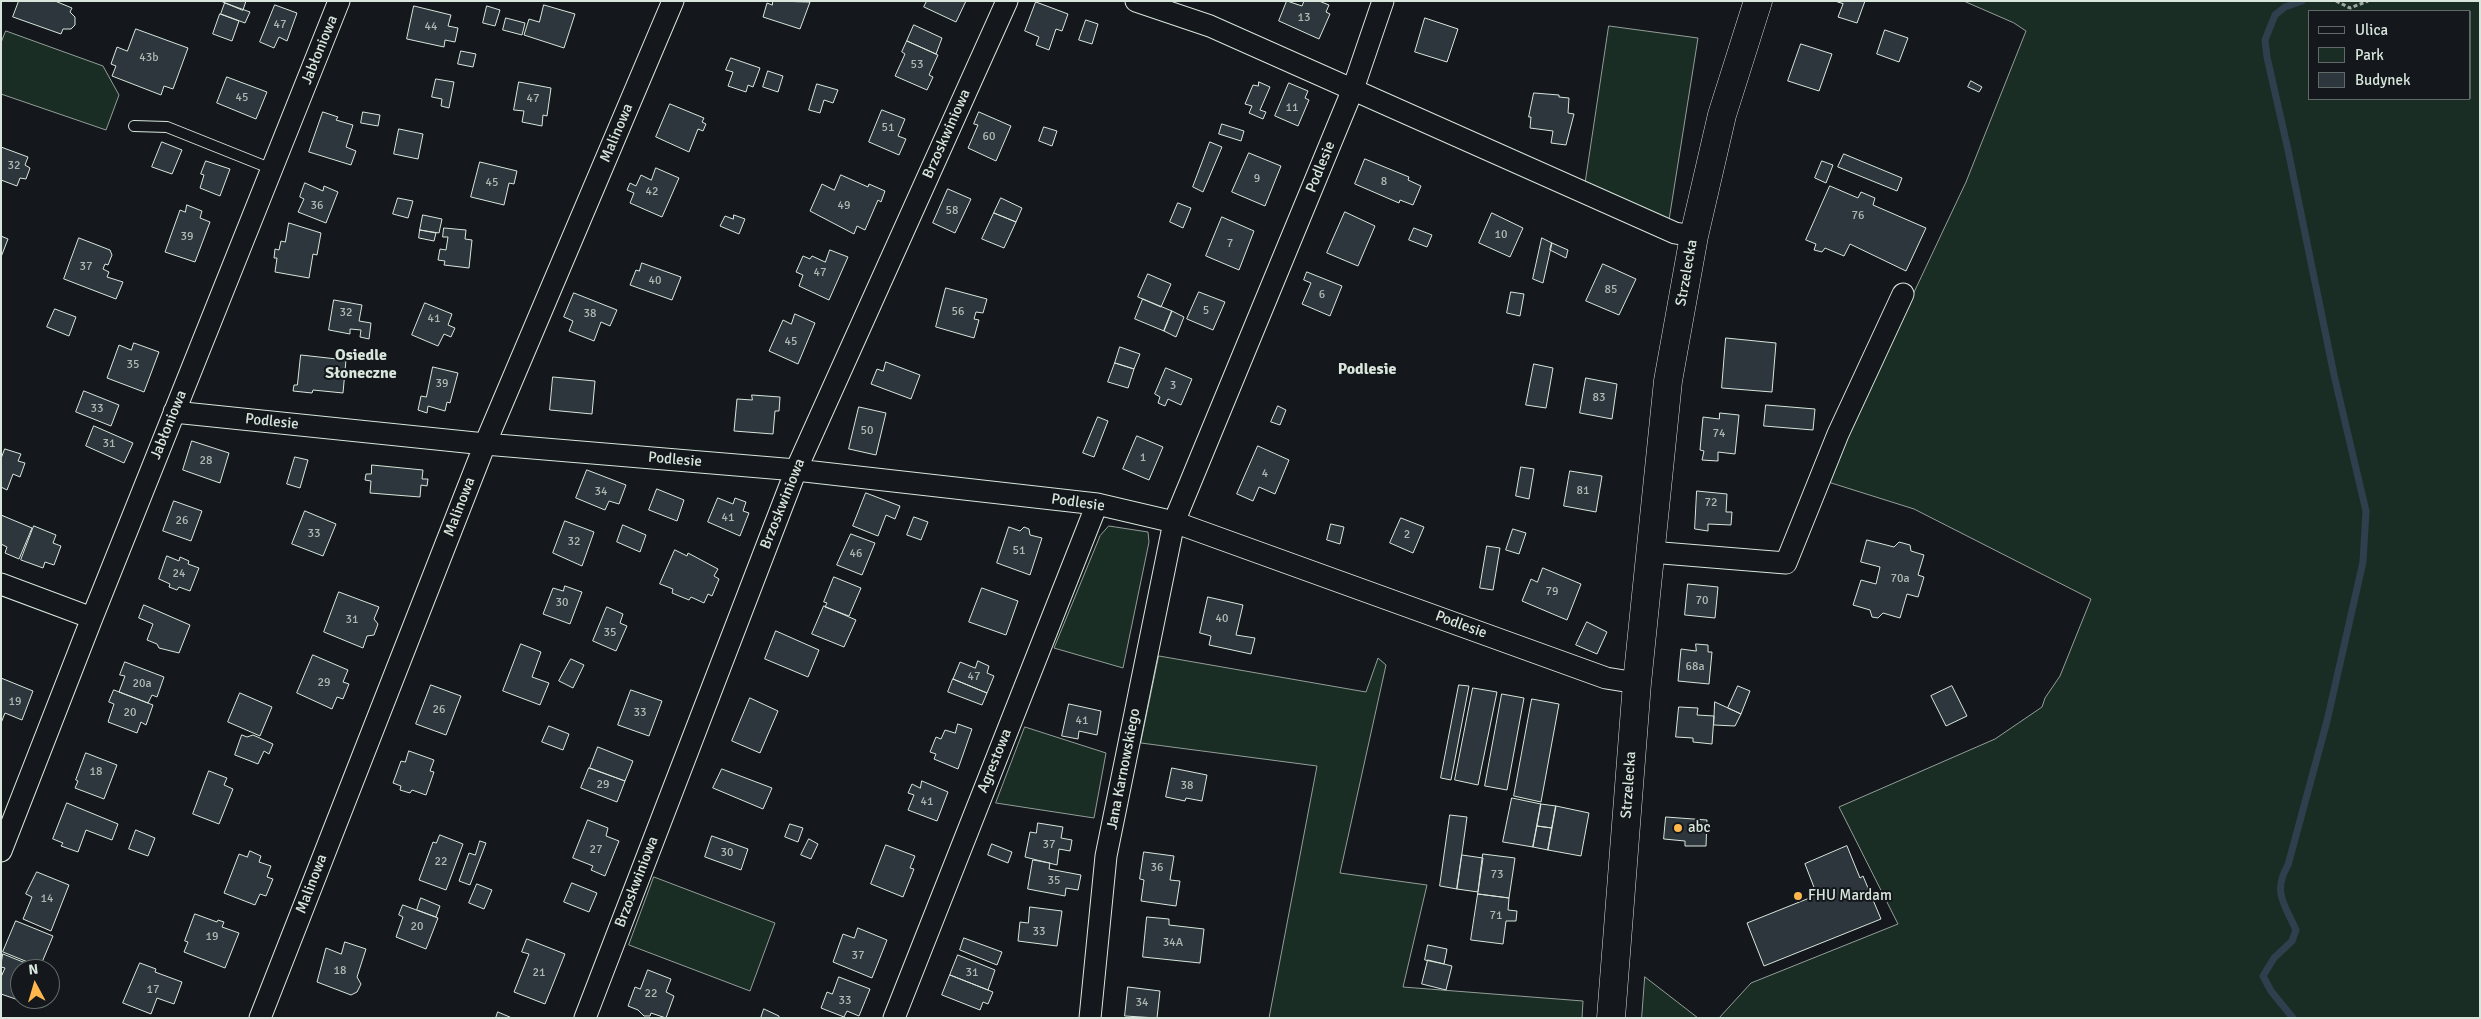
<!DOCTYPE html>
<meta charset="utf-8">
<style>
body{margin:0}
#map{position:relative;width:2481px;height:1019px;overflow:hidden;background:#14181c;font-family:Signika,sans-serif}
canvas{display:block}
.frame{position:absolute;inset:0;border:2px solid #d8e6dc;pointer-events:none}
.legend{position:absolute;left:2308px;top:10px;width:162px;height:90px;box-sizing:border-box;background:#14181c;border:1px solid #626a69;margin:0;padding:6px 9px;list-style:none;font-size:15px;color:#d8e6dc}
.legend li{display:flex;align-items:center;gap:10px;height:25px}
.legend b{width:25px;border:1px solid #626a69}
.north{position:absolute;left:10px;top:959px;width:50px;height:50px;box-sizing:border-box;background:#14181c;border:1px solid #626a69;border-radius:50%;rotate:354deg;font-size:14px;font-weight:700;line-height:20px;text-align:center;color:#d8e6dc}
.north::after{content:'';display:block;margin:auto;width:18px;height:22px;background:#ffb74d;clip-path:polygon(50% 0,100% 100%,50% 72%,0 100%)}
</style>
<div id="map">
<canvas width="2481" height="1019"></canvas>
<div class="frame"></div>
<ul class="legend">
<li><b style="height:6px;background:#14181c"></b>Ulica</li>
<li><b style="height:14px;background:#1a2d24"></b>Park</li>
<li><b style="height:14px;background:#2c363c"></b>Budynek</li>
</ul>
<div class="north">N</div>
</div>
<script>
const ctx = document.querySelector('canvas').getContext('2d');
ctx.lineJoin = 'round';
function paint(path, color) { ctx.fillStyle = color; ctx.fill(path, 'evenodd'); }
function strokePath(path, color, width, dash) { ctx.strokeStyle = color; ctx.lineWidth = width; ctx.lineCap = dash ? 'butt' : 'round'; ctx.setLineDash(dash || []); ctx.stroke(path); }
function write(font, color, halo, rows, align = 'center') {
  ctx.font = font + ' Signika,sans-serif'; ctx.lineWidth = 4; ctx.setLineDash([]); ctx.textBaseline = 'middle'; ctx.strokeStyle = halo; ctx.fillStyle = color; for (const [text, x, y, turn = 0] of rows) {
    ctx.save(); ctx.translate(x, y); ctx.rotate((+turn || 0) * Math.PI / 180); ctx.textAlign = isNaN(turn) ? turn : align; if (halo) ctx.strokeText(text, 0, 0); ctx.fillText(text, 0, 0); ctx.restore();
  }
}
const green = new Path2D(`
 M1964,1H2480V1018H1719L1751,983L1898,924L1839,807L1995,739L2042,707L2045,698L2060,676L2091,599L1914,509L1825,481L1966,182L2026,31L2014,23ZM2310,11H2470V99H2310Z
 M1609,26L1698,38L1669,220L1585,186Z
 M6,31L103,66L119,95L106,130L1,94V43Z
 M1109,526L1148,532L1149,542L1123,668L1054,648L1100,536Z
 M1159,656L1366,692L1378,658L1386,665L1340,873L1427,885L1403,987L1583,1001L1582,1018H1269L1317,766L1141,743Z
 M1025,727L1106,753L1094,818L996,803Z
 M654,877L775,923L750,991L629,945Z
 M1645,977L1698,1018H1642Z`);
const stream = new Path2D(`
 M2293,1018L2271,991L2263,976L2274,958L2292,941L2296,930C2285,905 2272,892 2288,865L2327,721L2363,562L2366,511L2334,375L2288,150L2267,57L2265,40L2275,15L2285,7L2302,1`);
const building = new Path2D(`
 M19,1H55L72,8L70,12L75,17V25L71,29H63L61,34L13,17Z
 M221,1H246L243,10Z
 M773,1L810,2L800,29L763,17L767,3L772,5Z
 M927,1H966L956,22L924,7Z
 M1287,1L1302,6L1304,1H1319L1329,5L1326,12L1330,14L1319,39L1279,21Z
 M1835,1H1865L1857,23L1838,17L1843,4Z
 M1036,2L1068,14L1062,31L1056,29L1049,50L1036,45L1039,37L1025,31Z
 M225,3L250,12L245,23L221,14Z
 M275,5L297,13L287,41L279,37L274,48L260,42Z
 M544,5L575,14L564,48L524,35L529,19L539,22Z
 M414,6L451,15L448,26L458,28L455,42L445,40L444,47L407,39Z
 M487,6L500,10L495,26L483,23Z
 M220,14L239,21L232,41L213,34Z
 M506,18L525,23L522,35L503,30Z
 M1425,18L1458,29L1447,62L1415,52Z
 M1086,20L1098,24L1092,44L1079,40Z
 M914,25L942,38L936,54L907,41Z
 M136,29L188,48L173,89L164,86L161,95L112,76L116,66L111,64L117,47L127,51Z
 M1885,30L1908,38L1899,62L1877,54Z
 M907,41L938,55L929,75L933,77L927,90L895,76L905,54L902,52Z
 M1801,44L1832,54L1819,91L1788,81Z
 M461,51L476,54L473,67L458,64Z
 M731,58L760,68L753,87L748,85L746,92L728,86L733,72L726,70Z
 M768,71L783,76L778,92L763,87Z
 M227,77L267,92L256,119L217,103Z
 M436,79L454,82L449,108L441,106L442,99L432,97Z
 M1971,81L1982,87L1979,92L1968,87Z
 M519,82L551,88L547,116L543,115L542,126L522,122L524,111L514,110Z
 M1259,82L1270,87L1260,110L1266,112L1263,119L1249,113L1252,106L1245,104L1253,85L1258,86Z
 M1289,83L1308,91L1305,98L1309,100L1298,126L1275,116Z
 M817,84L838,90L833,103L824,100L820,113L809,110Z
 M1534,93L1559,95V97L1569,98L1568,113L1574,114L1566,145L1551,143L1553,131L1530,128L1531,117H1529Z
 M670,104L704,118L702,122L706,124L703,131L698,129L689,152L656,137Z
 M882,110L905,119L898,136L906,139L899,155L869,142Z
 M323,112L338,117L336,120L353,125L346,147L356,151L351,165L309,152Z
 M363,112L380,115L378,126L361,123Z
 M979,112L1011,126L996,161L968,148L978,125L974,124Z
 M1222,124L1244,131L1241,141L1219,134Z
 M1044,127L1057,131L1052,146L1039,141Z
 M399,129L423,134L418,159L394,154Z
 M162,142L182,150L172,174L152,167Z
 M1210,142L1222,147L1203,192L1193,187Z
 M1,147L28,157L25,165L30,168L26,179L20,178L17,186L1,180Z
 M1249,153L1281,166L1265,206L1232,192Z
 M1844,154L1902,178L1897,191L1838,167Z
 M1365,159L1409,177L1408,180L1421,186L1413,205L1400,200L1399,203L1355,184Z
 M206,161L230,169L220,196L200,188L204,175L201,174Z
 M1822,161L1833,165L1826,183L1815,178Z
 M480,162L517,171L514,184L509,183L504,205L471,197Z
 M656,168L679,178L662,217L630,203L634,193L627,190L630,183L636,186L641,175L651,180Z
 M841,175L868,187L869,184L885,191L881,202L878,200L865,230L857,226L854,234L810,211L822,184L834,190Z
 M305,183L323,191L324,186L338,192L326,223L298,212L304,199L300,197Z
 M1830,186L1858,198L1861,192L1875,198L1873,205L1926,228L1906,271L1850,244L1844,256L1825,248L1822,252L1814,250L1816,244L1806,240Z
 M948,189L971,199L955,233L933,223Z
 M398,198L413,201L408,218L393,214Z
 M1001,198L1022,208L1016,222L994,213Z
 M1178,203L1191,208L1183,228L1170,222Z
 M187,205L202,211L200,218L210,222L195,262L165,252L180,210L185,212Z
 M1345,212L1375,226L1358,266L1327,253Z
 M994,213L1016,222L1004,248L982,239Z
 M1492,213L1523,228L1510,257L1479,243Z
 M423,215L442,219L439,233L420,230Z
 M734,215L745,219L739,234L720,226L725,216L733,219Z
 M1222,217L1254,231L1239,270L1206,256Z
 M289,223L321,233L317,255L313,254L309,278L275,272L277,258H274L275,249L279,250L281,241L285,242Z
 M444,228L466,230L465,239L472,240L469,268L444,265L445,261L438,260L440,249L446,250L448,237H443Z
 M1414,228L1432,235L1427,247L1409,240Z
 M420,230L436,233L434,241L419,238Z
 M1,236L8,239L1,257Z
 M79,238L110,250L112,255L108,265L105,264L103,269L109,272L107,277L123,282L116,299L64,279Z
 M1542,238L1552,243L1543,283L1533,279Z
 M1552,243L1568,250L1566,258L1550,250Z
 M830,250L848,257L829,300L799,286L803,275L796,272L803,256L810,259L812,256L825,262Z
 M642,263L681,277L672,300L630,285L636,270L639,271Z
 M1603,264L1636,279L1619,315L1586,301Z
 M1307,272L1342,286L1330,316L1302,304L1311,283L1304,280Z
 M1148,274L1171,284L1161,307L1138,297Z
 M946,288L987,299L983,313L976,312L974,319L979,320L974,338L936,327Z
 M1199,292L1225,302L1213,330L1187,319Z
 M1511,292L1524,294L1520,316L1507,313Z
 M574,293L617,310L610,326L601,322L594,341L569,331L573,321L564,317Z
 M1143,299L1172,311L1164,331L1135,319Z
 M334,300L362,305L359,321L371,323L369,339L360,337L361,330L350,329V334L329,330Z
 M425,303L452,314L448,325L455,328L451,337L444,334L438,346L412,335Z
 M55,309L76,317L69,336L47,327Z
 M1172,311L1184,317L1176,337L1164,331Z
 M795,314L815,323L798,364L769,351L783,320L791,324Z
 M1726,338L1776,343L1772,392L1722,388Z
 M134,343L159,352L144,392L107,378L119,345L131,350Z
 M1120,347L1140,354L1134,369L1115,363Z
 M301,355L346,360L343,393L313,390L312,393L293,391L294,385H297Z
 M886,362L920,375L911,399L871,384L877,369L883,371Z
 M1115,363L1134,369L1128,388L1108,382Z
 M1534,364L1553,368L1546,408L1526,405Z
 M433,367L458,373L450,403L447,402L445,411L428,406L427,413L418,410L421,396L426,397Z
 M1166,368L1192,379L1181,405L1168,399L1165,406L1158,403L1160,397L1155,394Z
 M553,377L595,381L592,414L550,410Z
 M1586,378L1617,384L1612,419L1580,413Z
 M84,391L119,405L111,426L76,412Z
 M752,395L780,397L779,411H775L773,434L734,431L737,399L752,400Z
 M1766,405L1815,409L1813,430L1764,426Z
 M1278,406L1286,410L1280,425L1271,422Z
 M859,407L886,413L876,455L849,449Z
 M1720,413L1739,415L1735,454L1718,452V461L1702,460L1704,451L1700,450L1703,417L1719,419Z
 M1098,417L1108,421L1094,457L1083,453Z
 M94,426L133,443L124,463L86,446Z
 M1137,436L1163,447L1149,480L1123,469Z
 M192,441L229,453L220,483L183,470Z
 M1258,446L1289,460L1275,494L1259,487L1253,501L1237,494Z
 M5,449L21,454L18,461L25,463L20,477L13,474L7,490L1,487V459Z
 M295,457L308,460L300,488L287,484Z
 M372,465L423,470L422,479H428L427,486L421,485L420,497L370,493L371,481L365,480L366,474H371Z
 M1521,467L1534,469L1529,499L1516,496Z
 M587,470L626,485L619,504L609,501L605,510L576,498Z
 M1570,471L1602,476L1596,512L1564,506Z
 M657,489L684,500L677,521L649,510Z
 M1697,491L1727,494L1726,512H1732L1731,525L1708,524V531L1695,529Z
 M866,493L900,506L895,519L886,515L878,536L853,526Z
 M718,498L733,504L735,498L746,502L743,511L749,513L740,536L708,522Z
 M174,501L202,511L191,541L163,531Z
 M305,511L336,524L323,556L292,544Z
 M1,515L32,528L19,559L5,553L7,547L1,544Z
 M914,517L928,522L921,540L907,535Z
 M1401,518L1424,527L1413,553L1390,543Z
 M565,521L594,532L582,566L553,553Z
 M1331,524L1344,527L1340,544L1327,540Z
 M623,525L646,535L640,552L617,542Z
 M34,526L56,535L53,543L61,546L54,565L45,562L43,568L21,560Z
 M1009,527L1020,531L1024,527L1029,529L1030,535L1042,538L1030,575L997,563Z
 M1513,529L1526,533L1519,554L1506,550Z
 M851,534L875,543L862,575L837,565Z
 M1867,540L1894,547L1899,542L1910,545L1911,551L1924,555L1918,575L1924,577L1918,597L1907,594L1900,618L1883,613L1878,618L1872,617L1870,610L1853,605L1861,580L1876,584L1880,567L1861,562Z
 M1487,546L1500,548L1493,590L1480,588Z
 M675,550L687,556L688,553L718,569L714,576L719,579L712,596L708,594L704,603L691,597L689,600L672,593L673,589L660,584Z
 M167,556L179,561L180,557L189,561L188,564L199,568L190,591L179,587L177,590L169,587L170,584L159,579Z
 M1543,568L1581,584L1567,620L1522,601L1531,579L1537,582Z
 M834,577L861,588L849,616L825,607L827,603L824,602Z
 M1688,584L1718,587L1715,618L1685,615Z
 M565,586L582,592L570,624L543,614L553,588L563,591Z
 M982,588L1018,601L1006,635L969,622Z
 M339,592L379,607L374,619L378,624L374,635L367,636L363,648L324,632Z
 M1208,597L1243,605L1236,635L1255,638L1251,654L1209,645L1211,636L1200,633Z
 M144,605L190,625L179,653L159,648L157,644L147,640L153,624L139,618Z
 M824,606L856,620L844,647L812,634Z
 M607,607L623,614L620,623L627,626L616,651L593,641Z
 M1587,622L1607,632L1597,654L1576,645Z
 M776,631L819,650L808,677L765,659Z
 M521,644L541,652L532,677L549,683L540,705L503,691Z
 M1696,644L1708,645V652H1712L1709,684L1678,681L1681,649L1696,651Z
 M313,655L348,670L343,682L349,684L343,699L337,697L332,709L297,693Z
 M571,659L584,665L573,688L559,681Z
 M978,661L989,666L987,673L994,676L987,693L953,679L960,662L975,668Z
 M125,662L164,677L157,697L152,695L148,703L119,692L125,676L120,675Z
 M1,678L33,691L22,720L5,713L1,723Z
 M953,679L987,693L982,705L948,692Z
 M431,685L461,696L446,735L416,724Z
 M1459,685L1469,686L1451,780L1441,778Z
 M1738,686L1750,691L1741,714L1728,708Z
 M1952,686L1967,716L1946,726L1931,696Z
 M1473,688L1497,692L1478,785L1455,780Z
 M114,690L153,705L146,725L141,722L137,733L108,722L114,704L109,702Z
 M631,690L662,701L649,736L618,725Z
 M240,693L272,707L260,736L228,722Z
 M1502,694L1524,698L1507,790L1485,786Z
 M750,698L778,711L760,753L732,741Z
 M1532,699L1559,704L1541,802L1514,796Z
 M1715,702L1741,714L1735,726L1714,725Z
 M1069,704L1101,711L1097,735L1079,731L1078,739L1062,736Z
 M1679,707L1698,708L1697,715L1714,716L1712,744L1693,742V738L1676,737Z
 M958,724L972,729L958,769L934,759L936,754L930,752L936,737L941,739L945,730L955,733Z
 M549,726L569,734L563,750L542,742Z
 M242,735L247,737L253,735L273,744L269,754L264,751L258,764L235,755Z
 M598,747L633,761L625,781L590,768Z
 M409,751L434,760L430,771L434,772L426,795L412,790L410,793L400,790L401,786L393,783L401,761L405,762Z
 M86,753L117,765L104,799L75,788L78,781L76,780Z
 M589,768L625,781L617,802L581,788Z
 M1172,768L1207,775L1202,801L1186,798L1185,801L1166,797Z
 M722,769L772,788L763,809L713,788Z
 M209,771L227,778L224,785L233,789L219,824L193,814Z
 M922,781L948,792L937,821L908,810L914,795L908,793L912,784L920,788Z
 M1512,798L1541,804L1533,847L1503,842Z
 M67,803L118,824L112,840L86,830L78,852L61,846L63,843L53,839Z
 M1541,804L1556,806L1552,828L1537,826Z
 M1556,806L1589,813L1581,856L1548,850Z
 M1450,815L1467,817L1457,889L1440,886Z
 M1666,817L1707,820L1706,846H1685V841L1664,839Z
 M588,820L608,828L606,836L619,841L605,876L591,870L593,866L573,858Z
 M1038,823L1063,827L1061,838L1072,840L1070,851L1059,849L1057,865L1025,857L1030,832L1036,833Z
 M790,824L803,828L798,842L785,837Z
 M1537,826L1552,828L1548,850L1533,847Z
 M136,830L155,838L148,856L129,849Z
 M440,835L463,844L446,890L419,880L433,842L436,843Z
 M712,836L748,849L741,870L705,857Z
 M809,839L818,844L811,859L801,855Z
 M480,841L486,843L470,885L459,881L469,853L475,855Z
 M992,844L1012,852L1008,863L988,855Z
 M886,845L915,856L910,868L914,869L903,897L871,884Z
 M1847,846L1860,878L1863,876L1881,919L1764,966L1747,923L1817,895L1805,864Z
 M250,851L261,856L259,862L271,866L267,877L273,879L266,896L260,894L255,905L224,893L239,854L247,857Z
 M1144,852L1174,856L1170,880L1180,881L1176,906L1141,901L1144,880L1140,879Z
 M1483,854L1515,858L1509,898L1478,894Z
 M1462,855L1483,858L1478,892L1457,889Z
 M1033,860L1050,863L1049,869L1081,875L1078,890L1066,888L1065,896L1028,889Z
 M37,872L69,885L51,931L23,919L32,897L26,894Z
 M572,883L597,893L589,912L564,902Z
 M477,884L492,890L484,909L469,903Z
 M1478,894L1509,898L1508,910L1517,911L1516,921H1506L1503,944L1471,940Z
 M421,898L440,906L436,917L417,910Z
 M403,905L438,918L426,949L396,937L403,917L399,915Z
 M1030,907L1062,911L1057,946L1018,941L1020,922L1028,923Z
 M195,914L217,922L218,920L224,922L222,927L239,933L225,968L184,952L188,942L185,941Z
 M1147,917L1169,919V925L1204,929L1200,963L1143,957Z
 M16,921L53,936L40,967L3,952Z
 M858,928L887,940L872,978L833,962L843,934L854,938Z
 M964,938L1002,952L997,965L960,950Z
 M527,939L565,954L545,1004L514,992L529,954L522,952Z
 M345,942L366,949L357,977L361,984L357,992L351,995L317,982L326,948L341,954Z
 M1428,945L1447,949L1444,964L1425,960Z
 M3,954L33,966L32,969H20V999H32L30,1004L1,994V977L5,968L1,967Z
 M958,955L995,970L988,990L950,975Z
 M1428,960L1452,966L1446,990L1422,984Z
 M140,963L156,969L155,972L182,982L174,1004L157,998L151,1014L123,1003Z
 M648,970L671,979L666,992L674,996L666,1018L651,1013L650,1016H644L638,1010L628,1006L635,987L640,989Z
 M950,975L993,992L988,1004L983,1002L980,1010L942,995Z
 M839,977L870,989L859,1016L847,1011L844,1017L821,1008L827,992L832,994Z
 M1128,987L1160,991L1157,1018L1125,1016Z
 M764,1009L779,1016V1018H761Z
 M498,1012L512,1018H496Z`);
const path = new Path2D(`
 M2336,1L2350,8L2368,1`);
const lane = new Path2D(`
 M134,126L167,127L272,169`);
const street = new Path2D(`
 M1136,1L1210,26L1675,233L1694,236
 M174,412L485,444L796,470L1097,504L1174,522L1606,678L1637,683
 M1650,552L1786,563L1838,434L1903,294
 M1,584L92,618
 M1,851L92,618L339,1
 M260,1018L485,444L673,1
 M585,1018L796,470L1007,1
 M894,1018L1097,504
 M1090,1018L1106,856L1174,522L1353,89L1383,1`);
const secondary = new Path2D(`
 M1611,1018L1637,683L1668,381L1694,236L1722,115L1758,1`);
const markers = [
 [1678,828,5,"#ffb74d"],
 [1798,896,5,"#ffb74d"]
];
const numberNames = [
 ["13",1304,18],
 ["47",280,25],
 ["44",431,27],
 ["43b",149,58],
 ["53",917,65],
 ["45",242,98],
 ["47",533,99],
 ["11",1292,108],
 ["51",888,128],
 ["60",989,137],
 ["32",14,166],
 ["9",1257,179],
 ["8",1384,182],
 ["45",492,183],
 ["42",652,192],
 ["36",317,206],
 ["49",844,206],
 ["58",952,211],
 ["76",1858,216],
 ["10",1501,235],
 ["39",187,237],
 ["7",1230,244],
 ["37",86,267],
 ["47",820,273],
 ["40",655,281],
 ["85",1611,290],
 ["6",1322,295],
 ["5",1206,311],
 ["56",958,312],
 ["32",346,313],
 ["38",590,314],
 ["41",434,319],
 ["45",791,342],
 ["35",133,365],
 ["39",442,384],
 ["3",1173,386],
 ["83",1599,398],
 ["33",97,409],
 ["50",867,431],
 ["74",1719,434],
 ["31",109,444],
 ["1",1143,458],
 ["28",206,461],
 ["4",1265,474],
 ["81",1583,491],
 ["34",601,492],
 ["72",1711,503],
 ["41",728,518],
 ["26",182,521],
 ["33",314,534],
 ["2",1407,535],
 ["32",574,542],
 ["51",1019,551],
 ["46",856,554],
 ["24",179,574],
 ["70a",1900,579],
 ["79",1552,592],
 ["70",1702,601],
 ["30",562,603],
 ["40",1222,619],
 ["31",352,620],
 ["35",610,633],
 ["68a",1695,667],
 ["47",974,677],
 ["29",324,683],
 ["20a",142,684],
 ["19",15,702],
 ["26",439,710],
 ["20",130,713],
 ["33",640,713],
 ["41",1082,721],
 ["18",96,772],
 ["29",603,785],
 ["38",1187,786],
 ["41",927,802],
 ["37",1049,845],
 ["27",596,850],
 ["30",727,853],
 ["22",441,862],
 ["36",1157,868],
 ["73",1497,875],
 ["35",1054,881],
 ["14",47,899],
 ["71",1496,916],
 ["20",417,927],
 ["33",1039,932],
 ["19",212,937],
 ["34A",1173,943],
 ["37",858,956],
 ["18",340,971],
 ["21",539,973],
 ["31",972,973],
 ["17",153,990],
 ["22",651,994],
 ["33",845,1001],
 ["34",1142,1003]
];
const streetNames = [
 ["Jabłoniowa",320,50,-68],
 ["Malinowa",617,133,-67],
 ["Brzoskwiniowa",947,134,-66],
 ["Podlesie",1321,167,-68],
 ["Strzelecka",1687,273,-80],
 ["Podlesie",272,422,6],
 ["Jabłoniowa",169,425,-68],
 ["Podlesie",675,460,5],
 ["Podlesie",1078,503,8],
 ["Brzoskwiniowa",783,504,-68],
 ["Malinowa",460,507,-69],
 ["Podlesie",1461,625,20],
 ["Agrestowa",995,761,-68],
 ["Jana Karnowskiego",1124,769,-79],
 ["Strzelecka",1629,785,-86],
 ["Brzoskwiniowa",637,882,-69],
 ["Malinowa",312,884,-69]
];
const poiNames = [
 ["abc",1688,828],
 ["FHU Mardam",1808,896]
];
const neighbourhoodNames = [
 ["Osiedle",361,356],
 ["Słoneczne",361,374],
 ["Podlesie",1367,370]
];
paint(green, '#1a2d24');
strokePath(green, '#939e99', 1);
strokePath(stream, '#2f3f4d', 7);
paint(building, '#2c363c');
strokePath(building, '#d8e6dc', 1);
strokePath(lane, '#d8e6dc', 12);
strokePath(street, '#d8e6dc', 23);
strokePath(secondary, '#d8e6dc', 29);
strokePath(path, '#9da8a2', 3, [4, 2.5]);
strokePath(lane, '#14181c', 10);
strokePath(street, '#14181c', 21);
strokePath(secondary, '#14181c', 28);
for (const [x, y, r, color] of markers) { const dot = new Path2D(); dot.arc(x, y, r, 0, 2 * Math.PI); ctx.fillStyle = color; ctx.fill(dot); strokePath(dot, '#14181c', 2); }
write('12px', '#adbab4', null, numberNames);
write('15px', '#d8e6dc', '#14181c', streetNames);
write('15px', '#d8e6dc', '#14181c', poiNames, 'left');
write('bold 16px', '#d8e6dc', '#14181c', neighbourhoodNames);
</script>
